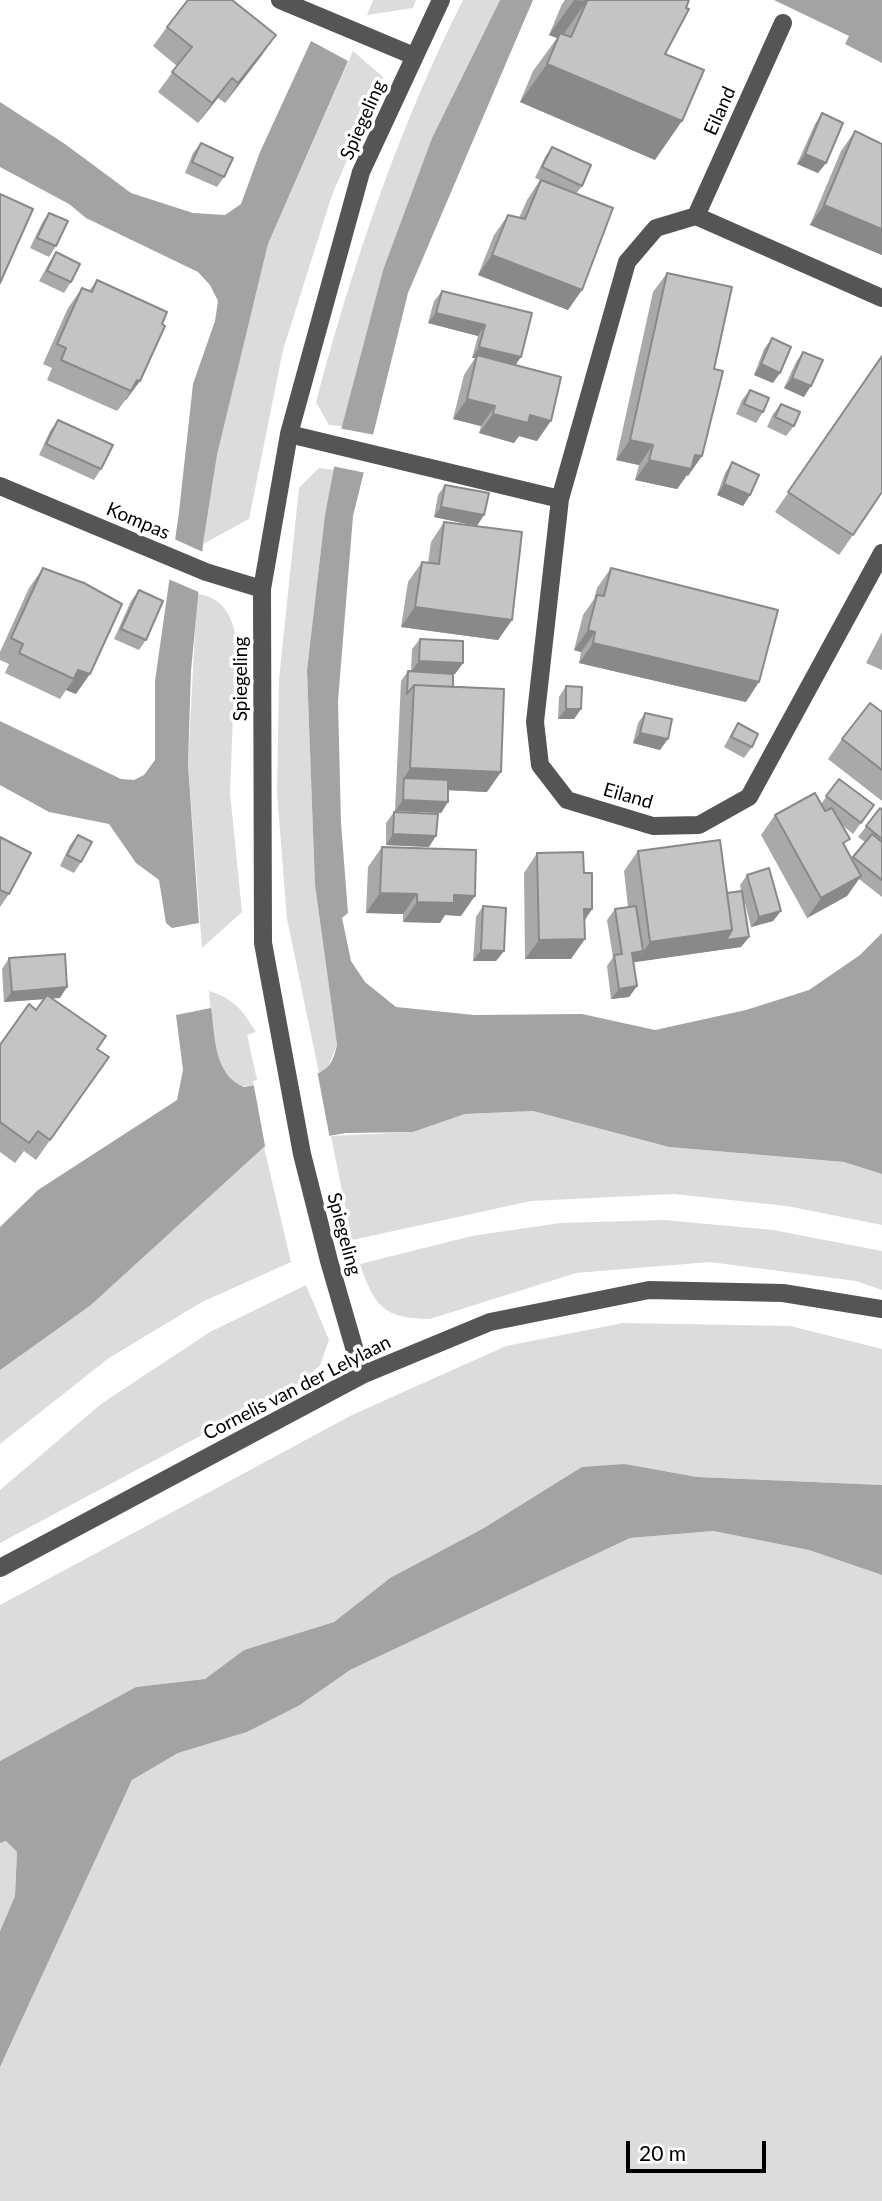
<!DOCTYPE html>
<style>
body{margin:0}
#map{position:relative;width:882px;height:2201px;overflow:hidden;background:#fff;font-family:Lato,sans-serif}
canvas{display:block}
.scale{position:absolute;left:626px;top:2141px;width:140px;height:32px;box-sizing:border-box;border:4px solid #000;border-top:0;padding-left:9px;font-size:21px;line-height:24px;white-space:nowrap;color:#000;-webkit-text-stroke:5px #fff;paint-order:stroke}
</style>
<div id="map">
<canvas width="882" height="2201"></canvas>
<div class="scale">20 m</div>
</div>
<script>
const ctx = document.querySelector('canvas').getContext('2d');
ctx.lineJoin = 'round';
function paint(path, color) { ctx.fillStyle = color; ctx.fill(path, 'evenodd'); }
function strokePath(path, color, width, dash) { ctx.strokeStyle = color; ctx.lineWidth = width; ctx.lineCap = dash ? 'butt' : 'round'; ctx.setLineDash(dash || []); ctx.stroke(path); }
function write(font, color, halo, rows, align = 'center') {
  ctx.font = font + ' Lato,sans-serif'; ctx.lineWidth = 7; ctx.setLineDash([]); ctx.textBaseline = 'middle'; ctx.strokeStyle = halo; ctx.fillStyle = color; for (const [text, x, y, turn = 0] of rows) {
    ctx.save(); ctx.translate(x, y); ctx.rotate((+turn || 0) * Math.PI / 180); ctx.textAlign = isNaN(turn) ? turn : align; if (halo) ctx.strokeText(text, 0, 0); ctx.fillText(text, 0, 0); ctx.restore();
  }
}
const green = new Path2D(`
 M373,0H416L413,8L367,15Z
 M463,0H500L432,138L383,270L342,426L329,425L316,402C353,263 398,129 463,0Z
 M353,51L383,77L332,195L283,350L249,519L203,544L217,455L268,244Z
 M319,468L335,470L325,515L307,670L315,885L337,1045L327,1069L319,1073L287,919L277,793L279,679L299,488Z
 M197,594C223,597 232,615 236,639L230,793L242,912L202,948L188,764Z
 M209,991C235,999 242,1010 256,1032L247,1035L258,1084C248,1086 240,1088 232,1082C215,1068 211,1013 209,991Z
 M533,1111L669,1147L844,1162L882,1174V1225L787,1206L674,1194L531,1201L352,1240L331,1136L413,1132L465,1114Z
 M264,1147L291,1262L202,1302L109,1358L0,1444V1368L91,1305Z
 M664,1220L773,1230L882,1251V1290L856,1281L710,1262L576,1273L430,1319C384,1319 374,1306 360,1264L472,1236L560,1223Z
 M306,1285L329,1340L320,1365L305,1380L0,1543V1490L101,1404L210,1332Z
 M623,1323L790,1326L882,1349V1485L697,1477L625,1464L484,1528L390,1578L334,1622L244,1650L205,1679L136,1687L0,1761V1605L352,1415L506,1346Z
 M713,1531L809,1550L882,1575V2201H0V2067L132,1780L178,1753L247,1732L300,1705L350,1670L630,1538Z
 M6,1841L17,1852L15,1896L0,1931V1843Z`);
const water = new Path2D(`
 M500,0H533L408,293L353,516L338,701L341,823L348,913L342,918L351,961L365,982L396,1007L474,1015L582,1014L655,1030L746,1010L809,990L860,955L882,933V1174L844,1162L669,1147L533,1111L465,1114L413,1132L346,1133L264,1147L91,1305L0,1370V1227L38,1190L177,1100L183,1070L176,1015L211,1008C215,1035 214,1076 244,1087L319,1073C331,1067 334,1058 337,1045L315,885L307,670L325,515L342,426L383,270L432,138Z
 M774,0H882V63L845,44L849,36Z
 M311,41L348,61L268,244L217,455L203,544L191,671L188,764L199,923L172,928L166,923L159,880L136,863L109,824L49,812L0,785V721L121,779L134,780L144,775L155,760V681L179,512L193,384L215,321L218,301L210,285L198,272L86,218L69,204L0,167V102L65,144L131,193L193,213L225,215L241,204L260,152Z
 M625,1464L697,1477L882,1485V1575L809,1550L713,1531L630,1538L350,1670L300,1705L247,1732L178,1753L132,1780L0,2067V1931L15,1896L17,1852L6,1841L0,1843V1761L136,1687L205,1679L244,1650L334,1622L390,1578L484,1528L582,1467Z`);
const pier = new Path2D(`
 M338,428L375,435L366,473L332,466Z
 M172,538L205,553L201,593L166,578Z
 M317,1070L330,1139L266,1151L253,1081Z`);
const minor = new Path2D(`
 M280,0L414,56
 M696,216L783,23
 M882,298L696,216L656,228L627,262L560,499L535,722L540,765L567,800L653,826L699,825L749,797L882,553
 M289,434L560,499
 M0,486L206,572L262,589
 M362,1375L329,1261L302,1154L263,943L262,589L289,434L361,172L441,0
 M0,1568L362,1375L490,1322L649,1290L783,1293L882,1309`);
const wall = new Path2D(`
 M565,0H689L665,54L655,160L520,102L533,71L557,38L549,35L562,4Z
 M167,27L262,55L225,103L218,98L198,123L158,92L177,66L153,46Z
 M822,113L826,163L818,173L797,164L815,124Z
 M855,131L882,144V255L810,225L841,151Z
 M201,143L224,177L217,187L185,173L193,153Z
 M552,147L582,186L576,194L568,310L478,275L494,235L508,215L519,218L527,200L540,180L535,178L545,157Z
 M49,213L56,246L49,257L30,248L42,223Z
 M56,252L71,282L64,293L39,281L49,263Z
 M667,273L688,476L687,475L677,489L635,480L639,465L616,460L653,292Z
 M97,280L162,324L140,381L117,411L47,380L52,368L43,364L68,308L82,288L89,291Z
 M442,291L532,313L516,365L537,441L519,436L514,443L479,433L481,426L453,419L464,375L475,358H472L478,336L428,323L434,301Z
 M772,338L773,383L754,375L764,349Z
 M803,352L804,397L784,388L796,362Z
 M882,356L853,535L839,555L775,512Z
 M750,390L763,412L756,423L736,414L742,400Z
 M781,404L794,426L786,436L767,427L773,414Z
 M58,420L101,469L94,480L39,455L50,431Z
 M732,462L750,495L743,506L717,495L725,473Z
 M445,485L477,526L434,517L438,495Z
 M444,522L512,620L498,640L401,627L408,582L422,562L428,563L431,542Z
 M43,568L84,583L76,694L66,690L60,699L5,673L9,664L0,660V652L29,588Z
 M611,568L746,702L579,663L581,652L574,650L583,615L594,599L597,588Z
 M139,590L146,640L139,650L114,639L131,601Z
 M882,632V670L866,663Z
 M420,639L463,663L455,674L449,673L453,687L487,792L448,790V802L441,813L395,811L401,681L408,671H411L412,649Z
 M566,686L581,709L574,719H558L559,697Z
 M882,712V801L828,759L842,739Z
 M645,713L660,750L633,743L638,723Z
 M738,723L752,747L744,758L724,747L731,734Z
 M839,779L874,805L853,834L841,824L845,846L852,859L865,842L858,837L880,808L882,810V897L859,879L847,896L807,918L761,835L775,815L821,804Z
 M394,812L429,847L386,845V823Z
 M78,835L81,862L74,873L60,866L70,845Z
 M0,837L9,894L0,907Z
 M382,847L461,916L445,915L440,923L403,922V914L366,913L368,867Z
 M638,851L727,893L741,891L740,885L747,875L781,911L773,921L751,927L744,899L749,937L741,947L633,962L637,986L629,997L611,999L607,966L613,957L607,920L615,909L628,907L624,871Z
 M537,853L584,873L592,909L585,920L571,959H525L524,873Z
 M483,906L504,951L496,961H473L476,917Z
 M9,958L60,998H52L97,1049L109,1057L36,1160L24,1151L15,1163L0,1152V1045L36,1010L44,999L4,1002L2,969Z`);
const shadedWall = new Path2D(`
 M574,0L587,1L560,39V33L557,38L549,35Z
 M276,35L262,55L225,103L238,83Z
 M547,64L682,121L655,160L520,102Z
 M232,78L218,98L198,123L212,103Z
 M805,154L826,163L818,173L797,164Z
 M824,205L882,229V255L810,225Z
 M492,255L582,290L568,310L478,275Z
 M436,313L485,325L478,336L428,323Z
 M479,347L521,357L514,367L477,355L475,358H472Z
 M761,364L780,373L773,383L754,375Z
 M792,378L811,386L804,397L784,388Z
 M137,380L140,381L126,400H125L131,391Z
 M467,399L495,406L481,426L453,419Z
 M493,414L530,415L551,421L537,441L519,436L514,443L479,433Z
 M630,440L653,445L639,465L616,460Z
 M695,455L702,456L688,476L687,475L677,489L635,480L649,460Z
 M724,484L750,495L743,506L717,495Z
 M441,507L484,515L477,526L434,517Z
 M415,607L512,620L498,640L401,627Z
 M588,630L595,632L581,652L574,650Z
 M593,643L759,682L746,702L579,663Z
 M419,661L463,663L455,674L411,672Z
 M78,670L90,674L76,694L66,690L74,679Z
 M566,709H581L574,719H558Z
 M640,733L668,739L660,750L633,743Z
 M410,768L501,772L487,792L403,788L404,778Z
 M403,800L448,802L441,813L395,811Z
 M393,834L436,836L429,847L386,845Z
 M861,876L847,896L807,918L821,898Z
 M380,893L417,894L403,914L366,913Z
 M454,895L475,896L461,916L445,915L440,923L403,922L417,902Z
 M584,909H592L578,929Z
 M781,911L773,921L751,927L759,917Z
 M732,930L749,937L741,947L636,962L650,942Z
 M585,939L571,959H525L539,940Z
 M481,950L504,951L496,961H473Z
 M643,951L636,962L624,963L632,953Z
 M637,986L629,997L611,999L619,989Z
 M67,987L60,998L4,1002L12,992Z`);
const building = new Path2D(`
 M188,0H232L276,35L238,83L232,78L212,103L172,72L192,47L167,27Z
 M585,0H689L686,8L689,9L665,54L704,70L682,121L547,64L560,33L571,37L587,1Z
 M822,113L843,123L826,163L805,154Z
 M855,131L882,144V229L824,205Z
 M201,143L233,158L224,177L192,162Z
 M552,147L591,165L582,186L542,167Z
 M541,180L613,208L582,290L492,255L508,215L525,219Z
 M0,194L33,209L0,283Z
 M49,213L68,221L56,246L37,238Z
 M56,252L80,264L71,282L47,271Z
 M667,273L732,287L714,369L723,371L702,456L695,455L691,469L649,460L653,445L630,440Z
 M97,280L167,312L162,324L165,326L140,381L137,380L131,391L61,360L66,348L57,344L82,288L92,292Z
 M442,291L532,313L521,357L479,347L485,325L436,313Z
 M772,338L791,347L780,373L761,364Z
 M803,352L823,360L811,386L792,378Z
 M477,355L561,377L551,421L530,415L528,423L493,414L495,406L467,399Z
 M882,356V492L853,535L788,492Z
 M750,390L769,398L763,412L744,404Z
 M781,404L800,412L794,426L775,417Z
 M58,420L113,445L101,469L46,444Z
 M732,462L759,475L750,495L724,484Z
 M445,485L489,493L484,515L441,507Z
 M444,522L522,532L512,620L415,607L422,562L439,564Z
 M43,568L84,583L122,604L90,674L78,670L74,679L46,666L19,653L23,644L11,638Z
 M611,568L778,610L759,682L593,643L595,632L588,630L597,595L604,596Z
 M139,590L163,601L146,640L121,629Z
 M420,639L463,641V663L419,661Z
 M408,671L453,674V687L414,685L407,694Z
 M414,685L504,689L501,772L410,768Z
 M566,686L582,687L581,709H566Z
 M870,703L882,712V770L842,739Z
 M645,713L672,719L668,739L640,733Z
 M738,723L758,734L752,747L731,737Z
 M404,778L448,780V802L403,800Z
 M839,779L874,805L861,823L826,796Z
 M815,793L825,811L832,808L850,839L843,843L861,876L821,898L775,815Z
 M880,808L882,810V839L866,826Z
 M394,812L438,814L436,836L393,834Z
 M872,834L882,842V880L853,857Z
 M78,835L92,842L81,862L67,855Z
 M0,837L31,853L9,894L0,890Z
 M720,840L732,930L650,942L638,851Z
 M382,847L476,850L475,896L454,895V903L417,902V894L380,893Z
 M583,852L584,873H592V909H584L585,939L539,940L537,853Z
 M769,868L781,911L759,917L747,875Z
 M742,891L749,937L726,940L732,930L727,893Z
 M483,906L506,908L504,951L481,950Z
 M636,906L643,951L632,953L637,986L619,989L614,955L622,954L615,909Z
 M65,954L67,987L12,992L9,958Z
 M47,995L106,1036L97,1049L109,1057L50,1140L38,1131L29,1143L0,1122V1045L29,1004L36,1010Z`);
const streetNames = [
 ["Eiland",720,111,-66],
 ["Spiegeling",363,120,-66],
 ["Kompas",138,521,23],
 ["Spiegeling",241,679,-90],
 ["Eiland",628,796,16],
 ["Spiegeling",344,1234,75],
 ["Cornelis van der Lelylaan",297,1388,-27]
];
paint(green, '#dcdcdc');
paint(water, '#a3a3a3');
paint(pier, '#fff');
strokePath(minor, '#555', 18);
paint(wall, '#a9a9a9');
paint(shadedWall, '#898989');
paint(building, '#c4c4c4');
strokePath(building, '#898989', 2);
write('19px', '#000', '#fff', streetNames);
</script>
